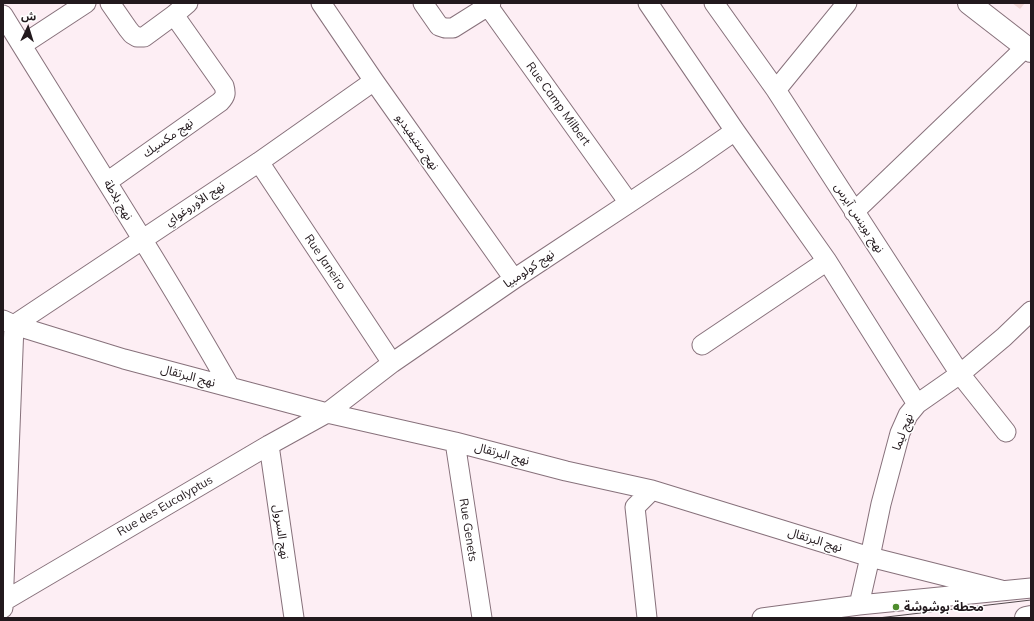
<!DOCTYPE html>
<meta charset="utf-8">
<style>
body{margin:0}
#map{position:relative;width:1034px;height:621px;overflow:hidden;background:#fdeef4;font-family:Mulish,"Noto Sans Arabic",sans-serif}
canvas{display:block}
.frame{position:absolute;inset:0;border:4px solid #22191d;pointer-events:none}
.north{position:absolute;left:8px;top:8px;width:40px;height:40px;-webkit-text-stroke:3px #fff;paint-order:stroke;rotate:4deg;font-size:11px;font-weight:700;line-height:16px;text-align:center;color:#22191d}
.north::after{content:'';display:block;margin:auto;width:14px;height:18px;background:#22191d;clip-path:polygon(50% 0,100% 100%,50% 72%,0 100%)}
</style>
<div id="map">
<canvas width="1034" height="621"></canvas>
<div class="frame"></div>
<div class="north">ش</div>
</div>
<script>
const ctx = document.querySelector('canvas').getContext('2d');
ctx.lineJoin = 'round';
function paint(path, color) { ctx.fillStyle = color; ctx.fill(path, 'evenodd'); }
function strokePath(path, color, width, dash) { ctx.strokeStyle = color; ctx.lineWidth = width; ctx.lineCap = dash ? 'butt' : 'round'; ctx.setLineDash(dash || []); ctx.stroke(path); }
function write(font, color, halo, rows, align = 'center') {
  ctx.font = font + ' Mulish,"Noto Sans Arabic",sans-serif'; ctx.lineWidth = 3; ctx.setLineDash([]); ctx.textBaseline = 'middle'; ctx.strokeStyle = halo; ctx.fillStyle = color; for (const [text, x, y, turn = 0] of rows) {
    ctx.save(); ctx.translate(x, y); ctx.rotate((+turn || 0) * Math.PI / 180); ctx.textAlign = isNaN(turn) ? turn : align; if (halo) ctx.strokeText(text, 0, 0); ctx.fillText(text, 0, 0); ctx.restore();
  }
}
const building = new Path2D(`
 M1012,3H1025L1020,9Z`);
const minor = new Path2D(`
 M110,3L128,29L132,34L137,37H144L174,15L188,3
 M321,3L374,81L514,279
 M423,3L439,26L445,28H453L488,6L491,3
 M648,3L735,131L827,261L917,404
 M714,3L776,90L960,374L1006,432
 M488,6L629,203
 M3,15C79,139 158,260 230,387
 M22,45L86,3
 M776,90L847,3
 M259,162L392,363
 M107,182L220,102C226,96 226,93 224,86L174,15
 M854,212L1026,47
 M3,320L14,325L124,359L327,413L455,442L566,471L652,490L870,557L1001,590
 M702,345L827,261
 M455,442L482,618
 M269,445L294,618
 M4,601L269,445L327,413L392,363L514,279L629,203L689,163L735,131
 M859,605L870,557L881,504L900,433L908,415L917,404L960,374L1004,337L1031,311
 M3,608L14,325L259,162L374,81
 M647,618L635,507L652,490
 M762,618L859,605L1031,588`);
const secondary = new Path2D(`
 M969,3L1031,51
 M1026,618L1031,617`);
const tram = new Path2D(`
 M878,618L1031,600`);
const markers = [
 [896,607,4,"#4e8c2c"]
];
const streetNames = [
 ["Rue Camp Milbert",558,104,54],
 ["نهج مكسيك",168,138,-35],
 ["نهج منتيفيديو",417,142,55],
 ["نهج بلاطة",118,200,59],
 ["نهج الأوروغواي",195,204,-34],
 ["نهج بوينس آيرس",859,218,57],
 ["Rue Janeiro",325,262,56],
 ["نهج كولومبيا",529,269,-34],
 ["نهج البرتقال",188,376,15],
 ["نهج ليما",903,432,-69],
 ["نهج البرتقال",502,454,15],
 ["Rue des Eucalyptus",165,506,-30],
 ["Rue Genets",468,530,81],
 ["نهج السرول",281,532,82],
 ["نهج البرتقال",815,540,17]
];
const poiNames = [
 ["محطة بوشوشة",904,607]
];
paint(building, '#f1d6d5');
strokePath(minor, '#87717b', 21);
strokePath(secondary, '#87717b', 24);
strokePath(minor, '#fff', 19);
strokePath(secondary, '#fff', 22);
strokePath(tram, '#53494d', 1);
for (const [x, y, r, color] of markers) { const dot = new Path2D(); dot.arc(x, y, r, 0, 2 * Math.PI); ctx.fillStyle = color; ctx.fill(dot); strokePath(dot, '#fff', 1.5); }
write('12px', '#22191d', '#fff', streetNames);
write('bold 12px', '#22191d', '#fff', poiNames, 'left');
</script>
